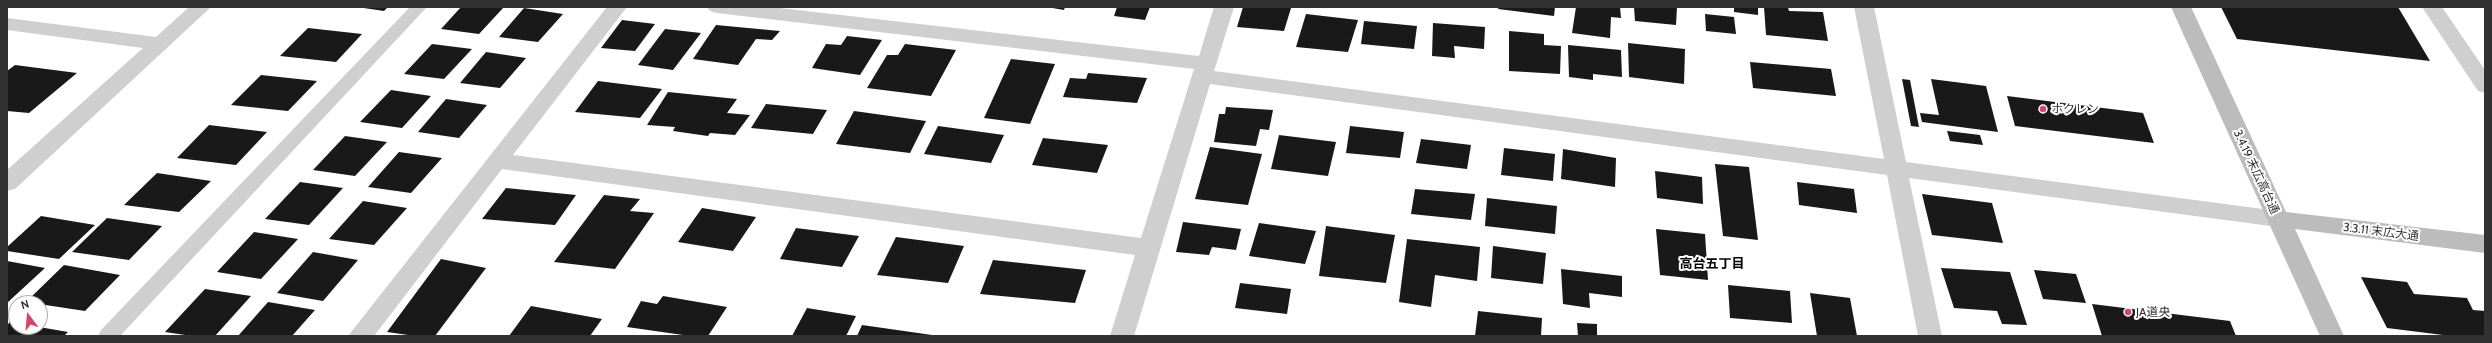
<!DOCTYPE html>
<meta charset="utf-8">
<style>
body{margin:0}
#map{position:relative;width:2492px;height:343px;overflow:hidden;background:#fff;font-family:Cabin,sans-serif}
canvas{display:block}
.frame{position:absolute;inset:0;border:8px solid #323232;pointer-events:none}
.north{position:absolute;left:8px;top:295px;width:40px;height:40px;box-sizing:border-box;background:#fff;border:1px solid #adadad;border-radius:50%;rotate:344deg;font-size:11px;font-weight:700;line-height:16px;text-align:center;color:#323232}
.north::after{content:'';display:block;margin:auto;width:14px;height:18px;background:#d84464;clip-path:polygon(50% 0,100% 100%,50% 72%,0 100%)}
</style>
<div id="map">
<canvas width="2492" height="343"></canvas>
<div class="frame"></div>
<div class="north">N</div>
</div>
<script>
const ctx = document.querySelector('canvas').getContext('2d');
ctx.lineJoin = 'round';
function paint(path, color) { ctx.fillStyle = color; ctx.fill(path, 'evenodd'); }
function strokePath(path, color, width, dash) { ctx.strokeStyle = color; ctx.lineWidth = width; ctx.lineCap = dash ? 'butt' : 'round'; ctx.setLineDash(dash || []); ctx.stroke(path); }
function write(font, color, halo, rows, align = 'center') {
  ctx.font = font + ' Cabin,"Noto Sans JP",sans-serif'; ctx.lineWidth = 4; ctx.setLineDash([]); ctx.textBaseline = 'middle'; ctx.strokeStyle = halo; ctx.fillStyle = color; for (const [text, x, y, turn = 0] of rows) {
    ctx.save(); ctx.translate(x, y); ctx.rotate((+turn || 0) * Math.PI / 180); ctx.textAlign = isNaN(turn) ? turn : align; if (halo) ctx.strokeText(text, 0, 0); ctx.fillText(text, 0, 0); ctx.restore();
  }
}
const building = new Path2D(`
 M357,7H388L384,11Z
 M461,7H504L479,34L441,29Z
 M1047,7H1065L1064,10Z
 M1117,7H1150L1145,20L1114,16Z
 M1243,7H1285L1291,8L1284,31L1237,27Z
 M1499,7H1555L1554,16L1498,9Z
 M1576,7H1620L1621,18L1611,17L1610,38L1572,33Z
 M1634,7H1677L1676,25L1635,21Z
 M1734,7H1758V15L1734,12Z
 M1764,7H1788L1789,11L1823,12L1828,41L1766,35Z
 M2221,7H2398L2430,61L2237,39Z
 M524,8L563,14L538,42L499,37Z
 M1306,14L1358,20L1348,52L1296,47Z
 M1705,14L1734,17L1736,34L1706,31Z
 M622,20L655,24L635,51L601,48Z
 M1364,21L1417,26L1414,49L1361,44Z
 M1433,23L1485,27L1484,49L1454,46L1455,58L1432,56Z
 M716,25L780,31L772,40L756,39L738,65L693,59Z
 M308,28L362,34L336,62L280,56Z
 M665,29L701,33L673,70L638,65Z
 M1509,31L1544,34V45L1561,46L1560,74L1509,71Z
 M847,36L882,40L860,75L812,68L826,44L841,45Z
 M1628,43L1685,49L1684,84L1629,77Z
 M432,44L472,49L444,79L404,74Z
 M905,44L956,50L931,96L867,88L887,55H898Z
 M1568,45L1621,50L1622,77L1593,74V80L1569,77Z
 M486,52L526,58L500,88L460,83Z
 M1011,59L1055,64L1030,124L984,118Z
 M1750,62L1831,69L1836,96L1753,88Z
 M15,65L77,73L29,113L7,111V71Z
 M1088,73L1147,78L1137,103L1063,97L1070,78L1086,79Z
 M261,75L317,81L288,111L231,105Z
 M1902,79L1910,80L1919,127L1911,126Z
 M1931,79L1986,86L1998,132L1922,122L1920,113L1939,115Z
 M598,81L662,89L640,118L575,112Z
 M391,90L431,96L402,128L360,122Z
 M668,92L737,99L727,113L750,115L735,135L710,133L708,136L673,131L675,127L647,125Z
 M2007,96L2143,113L2154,143L2015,126Z
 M446,99L487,105L459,138L418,132Z
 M766,104L827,110L813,134L751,128Z
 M1226,107L1273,110L1269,130L1260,129L1256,146L1214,142L1219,114H1225Z
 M854,111L926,121L910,153L836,144Z
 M209,125L267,132L236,165L177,158Z
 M938,126L1004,135L991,163L924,154Z
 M1350,126L1404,132L1400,158L1346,153Z
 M1947,131L1980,135L1983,145L1950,141Z
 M1279,135L1336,142L1328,176L1271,169Z
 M345,136L387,142L355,176L313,170Z
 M1043,138L1108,145L1097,173L1032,165Z
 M1421,139L1471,145L1467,169L1416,163Z
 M1210,147L1262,154L1248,205L1195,199Z
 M1504,148L1555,154L1553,181L1501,175Z
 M1563,149L1616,158L1615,187L1561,179Z
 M399,152L442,158L411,193L368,187Z
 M1715,164L1749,167L1758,240L1723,236Z
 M1655,171L1702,177L1703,204L1657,198Z
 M157,173L211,181L179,212L124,205Z
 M300,182L343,188L309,225L265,219Z
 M1797,182L1854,189L1857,213L1799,205Z
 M506,188L576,195L555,225L482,219Z
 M1415,189L1475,194L1471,220L1411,214Z
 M1922,194L1992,203L2003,243L1932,235Z
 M604,195L640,199L630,211L654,213L615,269L554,262Z
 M1487,198L1557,206L1555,234L1485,226Z
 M363,201L407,208L374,245L329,239Z
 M702,208L756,217L733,251L678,242Z
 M41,216L95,225L59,259L7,251V247Z
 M107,218L162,226L129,260L72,252Z
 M1183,222L1241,229L1236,250L1212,247L1209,255L1176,252Z
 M1259,223L1316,231L1305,264L1249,256Z
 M1326,226L1395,235L1386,283L1319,276Z
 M796,228L859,236L842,267L780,259Z
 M1656,229L1705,234L1708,280L1660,275Z
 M254,232L298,239L261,279L217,272Z
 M896,237L964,246L948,283L877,275Z
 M1407,239L1480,247L1477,281L1435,275L1431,307L1399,302Z
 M1493,246L1546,253L1543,284L1491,278Z
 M313,252L358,260L323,301L277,293Z
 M441,259L486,268L435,336H415L387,332Z
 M993,260L1086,270L1075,303L980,294Z
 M7,261L45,268L7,303Z
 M64,265L120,275L85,311L26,302Z
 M1941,268L2010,272L2027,325L2002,324L1997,311L1954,308Z
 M1561,269L1622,276V297L1589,293L1590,308L1563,304Z
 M2034,270L2076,274L2086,303L2043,299Z
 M2361,277L2407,282L2414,294L2467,298L2473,310L2485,311V336H2451L2387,328Z
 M1240,283L1291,289L1287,314L1235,308Z
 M1728,285L1790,291L1792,323L1730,318Z
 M205,289L251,296L215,336H192L165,332Z
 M1810,293L1850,298L1857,336H1817Z
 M663,296L727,307L708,336H690L627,327L641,301L657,304Z
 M268,302L315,310L292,336H238Z
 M2092,304L2230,321L2236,336H2102Z
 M531,306L602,319L590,336H509Z
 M807,308L856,316L846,336H792Z
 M1478,311L1542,318L1541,336H1475Z
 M10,322L16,323V327H39L68,332L64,336H7V325Z
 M1577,323L1597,324V336H1578Z
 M862,325L932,335V336H857Z`);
const lane = new Path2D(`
 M410,7H427L120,336H98L101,330Z`);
const street = new Path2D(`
 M189,7H211L15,189L7,191V170L143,48L7,30V18L156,37Z
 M607,7H627L513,155L1141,238L1194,69L717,13L710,11L707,7H771L1199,56L1214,7H1234L1214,71L1884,159L1854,7H1874L1906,162L2278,211L2286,213L2289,219L2286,225L2278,227L1909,178L1942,336H1918L1887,175L1210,84L1134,336H1110L1135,255L502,169L374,336H348Z
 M2422,7H2442L2485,70V93L2478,91Z`);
const secondary = new Path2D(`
 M2171,7H2191L2286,212L2485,235V253L2295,229L2344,336H2320Z`);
const markers = [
 [2043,109,4,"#d84464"],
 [2128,312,4,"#d84464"]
];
const poiNames = [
 ["ホクレン",2051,109],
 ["JA道央",2136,312]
];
const streetNames = [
 ["3.4.19 末広高台通",2256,172,65],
 ["3.3.11 末広大通",2381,232,7]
];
const neighbourhoodNames = [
 ["高台五丁目",1712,264]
];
paint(building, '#191919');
paint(lane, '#cfcfcf');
paint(street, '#cfcfcf');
paint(secondary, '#bcbcbc');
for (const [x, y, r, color] of markers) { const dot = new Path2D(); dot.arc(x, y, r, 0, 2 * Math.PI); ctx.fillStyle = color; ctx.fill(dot); strokePath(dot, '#fff', 1.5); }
write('12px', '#323232', '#fff', poiNames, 'left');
write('12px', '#323232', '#fff', streetNames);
write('bold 13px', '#000', '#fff', neighbourhoodNames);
</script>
